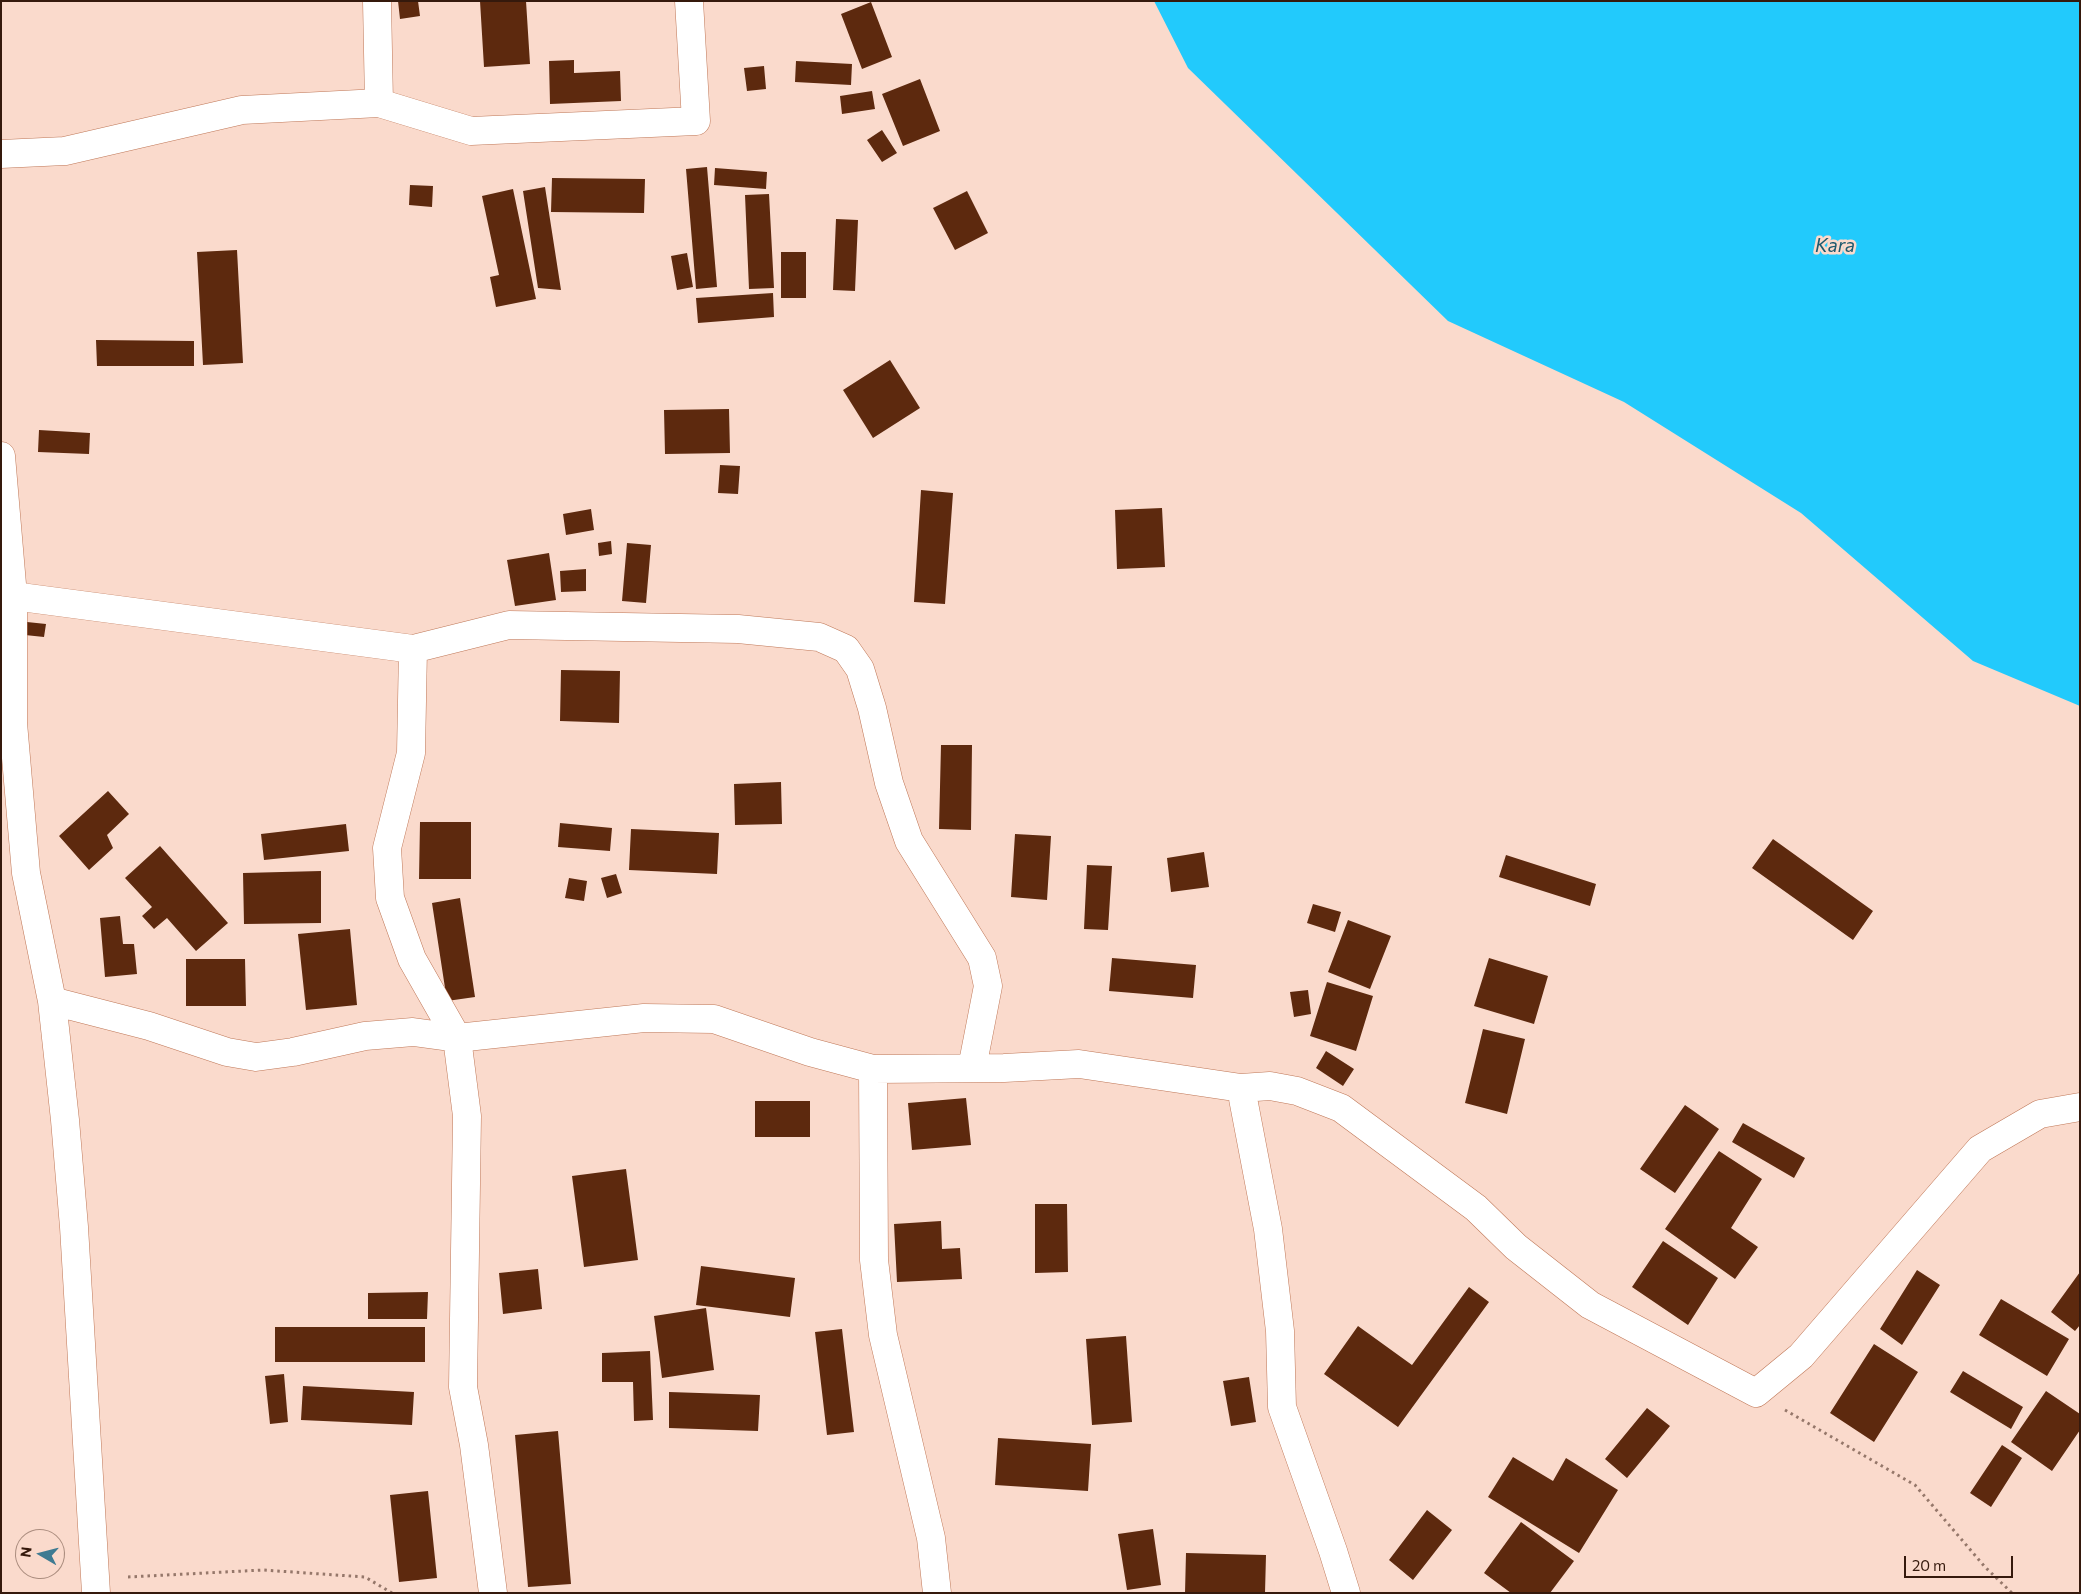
<!DOCTYPE html>
<style>
body{margin:0}
#map{position:relative;width:2081px;height:1594px;overflow:hidden;background:#fadacc;font-family:Commissioner,sans-serif}
canvas{display:block}
.frame{position:absolute;inset:0;border:2px solid #35190c;pointer-events:none}
.north{position:absolute;left:15px;top:1529px;width:50px;height:50px;box-sizing:border-box;background:#fadacc;border:1px solid #ab8d7f;border-radius:50%;rotate:278deg;font-size:14px;font-weight:700;line-height:20px;text-align:center;color:#35190c}
.north::after{content:'';display:block;margin:auto;width:18px;height:22px;background:#3f7b92;clip-path:polygon(50% 0,100% 100%,50% 72%,0 100%)}
.scale{position:absolute;left:1904px;top:1556px;width:109px;height:22px;box-sizing:border-box;border:2px solid #35190c;border-top:0;padding-left:6px;font-size:15px;line-height:18px;white-space:nowrap;color:#35190c;-webkit-text-stroke:4px #fadacc;paint-order:stroke}
</style>
<div id="map">
<canvas width="2081" height="1594"></canvas>
<div class="frame"></div>
<div class="north">N</div>
<div class="scale">20 m</div>
</div>
<script>
const ctx = document.querySelector('canvas').getContext('2d');
ctx.lineJoin = 'round';
function paint(path, color) { ctx.fillStyle = color; ctx.fill(path, 'evenodd'); }
function strokePath(path, color, width, dash) { ctx.strokeStyle = color; ctx.lineWidth = width; ctx.lineCap = dash ? 'butt' : 'round'; ctx.setLineDash(dash || []); ctx.stroke(path); }
function write(font, color, halo, rows, align = 'center') {
  ctx.font = font + ' Commissioner,sans-serif'; ctx.lineWidth = 5; ctx.setLineDash([]); ctx.textBaseline = 'middle'; ctx.strokeStyle = halo; ctx.fillStyle = color; for (const [text, x, y, turn = 0] of rows) {
    ctx.save(); ctx.translate(x, y); ctx.rotate((+turn || 0) * Math.PI / 180); ctx.textAlign = isNaN(turn) ? turn : align; if (halo) ctx.strokeText(text, 0, 0); ctx.fillText(text, 0, 0); ctx.restore();
  }
}
const water = new Path2D(`
 M1154,1H2080V706L1973,661L1801,513L1624,402L1448,321L1188,68Z`);
const building = new Path2D(`
 M398,1H418L420,16L400,19Z
 M480,1H526L530,64L484,67Z
 M871,2L892,57L862,69L841,14Z
 M574,60V73L620,71L621,101L550,104L549,61Z
 M796,61L852,64L851,85L795,82Z
 M764,66L766,89L747,91L744,68Z
 M920,79L940,131L903,146L882,94Z
 M872,91L875,109L842,114L840,96Z
 M882,130L897,153L882,162L867,140Z
 M707,167L717,287L696,289L686,169Z
 M715,168L767,172L766,189L714,185Z
 M552,178L645,179L644,213L551,212Z
 M410,185L433,186L432,207L409,205Z
 M545,187L561,290L538,288L523,191Z
 M513,189L536,299L496,307L490,277L499,275L482,196Z
 M967,191L988,233L955,250L933,208Z
 M769,194L774,288L749,289L745,195Z
 M836,219L858,220L855,291L833,290Z
 M237,250L243,363L203,365L197,252Z
 M781,252H806V298H781Z
 M687,253L693,287L677,290L671,256Z
 M773,293L774,317L698,323L696,298Z
 M96,340L194,341V366H97Z
 M890,360L920,408L873,438L843,390Z
 M729,409L730,453L665,454L664,410Z
 M39,430L90,433L89,454L38,452Z
 M720,465L740,466L738,494L718,493Z
 M921,490L953,493L945,604L914,602Z
 M1162,508L1165,567L1117,569L1115,510Z
 M591,509L594,530L566,535L563,514Z
 M611,541L612,554L599,556L598,543Z
 M627,543L651,545L646,603L622,601Z
 M549,553L556,600L515,606L507,560Z
 M586,569V591L561,592L560,571Z
 M27,622L46,624L44,637L25,635Z
 M561,670L620,671L619,723L560,721Z
 M941,745H972L971,830L939,829Z
 M781,782L782,824L735,825L734,784Z
 M108,791L129,814L107,835L113,848L89,870L59,836Z
 M420,822H471V879H419Z
 M560,823L612,828L610,851L558,847Z
 M346,824L349,851L264,860L261,834Z
 M631,829L719,833L717,874L629,870Z
 M1015,834L1051,836L1047,900L1011,897Z
 M1773,839L1873,911L1853,940L1752,868Z
 M160,846L228,923L196,951L167,918L154,929L142,916L152,907L125,878Z
 M1204,852L1209,887L1171,892L1167,858Z
 M1506,855L1596,884L1590,906L1499,877Z
 M1087,865L1112,866L1108,930L1084,929Z
 M321,871V923L244,924L243,873Z
 M616,874L622,893L607,898L601,878Z
 M569,878L587,881L584,901L565,898Z
 M460,898L475,997L447,1001L432,903Z
 M1313,904L1341,912L1335,932L1307,923Z
 M120,916L123,944H134L137,974L105,977L100,918Z
 M1348,920L1391,936L1370,989L1328,972Z
 M350,929L357,1005L306,1010L298,934Z
 M1112,958L1196,965L1193,998L1109,991Z
 M1489,958L1548,976L1534,1024L1474,1006Z
 M186,959H245L246,1006H186Z
 M1327,982L1373,996L1356,1051L1310,1036Z
 M1308,990L1311,1014L1294,1017L1290,992Z
 M1483,1029L1525,1039L1507,1114L1465,1103Z
 M1326,1051L1354,1069L1343,1086L1316,1068Z
 M966,1098L971,1145L912,1150L908,1103Z
 M755,1101H810V1137H755Z
 M1685,1105L1719,1129L1675,1193L1640,1169Z
 M1743,1123L1805,1158L1794,1178L1732,1142Z
 M1719,1151L1762,1179L1731,1228L1758,1247L1735,1279L1665,1229Z
 M626,1169L638,1260L584,1267L572,1176Z
 M1035,1204H1067L1068,1272L1035,1273Z
 M941,1221L942,1249L960,1248L962,1279L897,1282L894,1224Z
 M1663,1241L1718,1278L1688,1325L1632,1287Z
 M701,1266L795,1278L790,1317L696,1305Z
 M538,1269L542,1309L503,1314L499,1273Z
 M1917,1270L1940,1285L1902,1345L1880,1329Z
 M2080,1272V1325L2075,1331L2051,1312Z
 M1469,1287L1489,1302L1398,1427L1324,1374L1358,1326L1412,1365Z
 M428,1292L427,1319H368V1293Z
 M2001,1299L2069,1339L2047,1376L1979,1335Z
 M706,1308L714,1370L662,1378L654,1316Z
 M275,1327H425V1362H275Z
 M842,1329L854,1432L827,1435L815,1332Z
 M1126,1336L1132,1422L1092,1425L1086,1339Z
 M1874,1344L1918,1372L1874,1442L1830,1413Z
 M650,1351L653,1420L634,1421L633,1382H602V1353Z
 M1963,1371L2023,1407L2011,1429L1950,1392Z
 M284,1374L288,1422L270,1424L265,1376Z
 M1249,1377L1256,1422L1231,1426L1223,1381Z
 M303,1386L414,1392L412,1425L301,1420Z
 M2046,1391L2080,1414V1430L2052,1471L2011,1442Z
 M669,1392L760,1395L758,1431L669,1428Z
 M1647,1408L1670,1426L1627,1478L1605,1459Z
 M558,1431L571,1584L528,1587L515,1435Z
 M998,1438L1091,1444L1088,1491L995,1485Z
 M2002,1445L2022,1458L1991,1507L1970,1493Z
 M1513,1457L1553,1481L1566,1458L1618,1490L1579,1553L1488,1497Z
 M428,1491L437,1578L399,1582L390,1495Z
 M1427,1510L1452,1530L1413,1580L1389,1560Z
 M1521,1522L1574,1561L1550,1593H1511L1484,1573Z
 M1153,1529L1161,1585L1127,1590L1118,1534Z
 M1186,1553L1266,1555L1265,1593H1185Z`);
const path = new Path2D(`
 M1785,1410L1915,1485L1985,1567L2012,1593
 M128,1577L263,1570L365,1577L392,1593`);
const street = new Path2D(`
 M377,1L379,103
 M1,154L65,151L242,110L379,103L471,131L696,121L689,1
 M1,456L13,596V723L26,873L52,1001L65,1120L74,1227L96,1593
 M13,596L413,649L509,625L738,629L819,637L846,649L860,669L872,708L889,783L909,841L982,958L988,986L972,1068
 M413,649L411,753L387,848L390,898L412,959L457,1038L467,1116L463,1387L474,1445L493,1593
 M52,1001L149,1026L227,1052L256,1057L293,1052L365,1036L413,1032L457,1038L644,1018L714,1019L810,1052L873,1069L1004,1068L1079,1064L1241,1088L1270,1086L1297,1091L1341,1108L1476,1208L1516,1247L1590,1305L1756,1393L1801,1356L1980,1149L2040,1114L2080,1107
 M873,1069L874,1260L883,1335L931,1538L937,1593
 M1241,1088L1268,1229L1280,1331L1282,1407L1333,1551L1346,1593`);
const waterNames = [
 ["Kara",1835,246]
];
paint(water, '#22cafc');
paint(building, '#5d290e');
strokePath(street, '#bf7757', 29);
strokePath(path, '#95776a', 3, [2.5, 4]);
strokePath(street, '#fff', 28);
write('italic 19px', '#1d596e', '#fadacc', waterNames);
</script>
